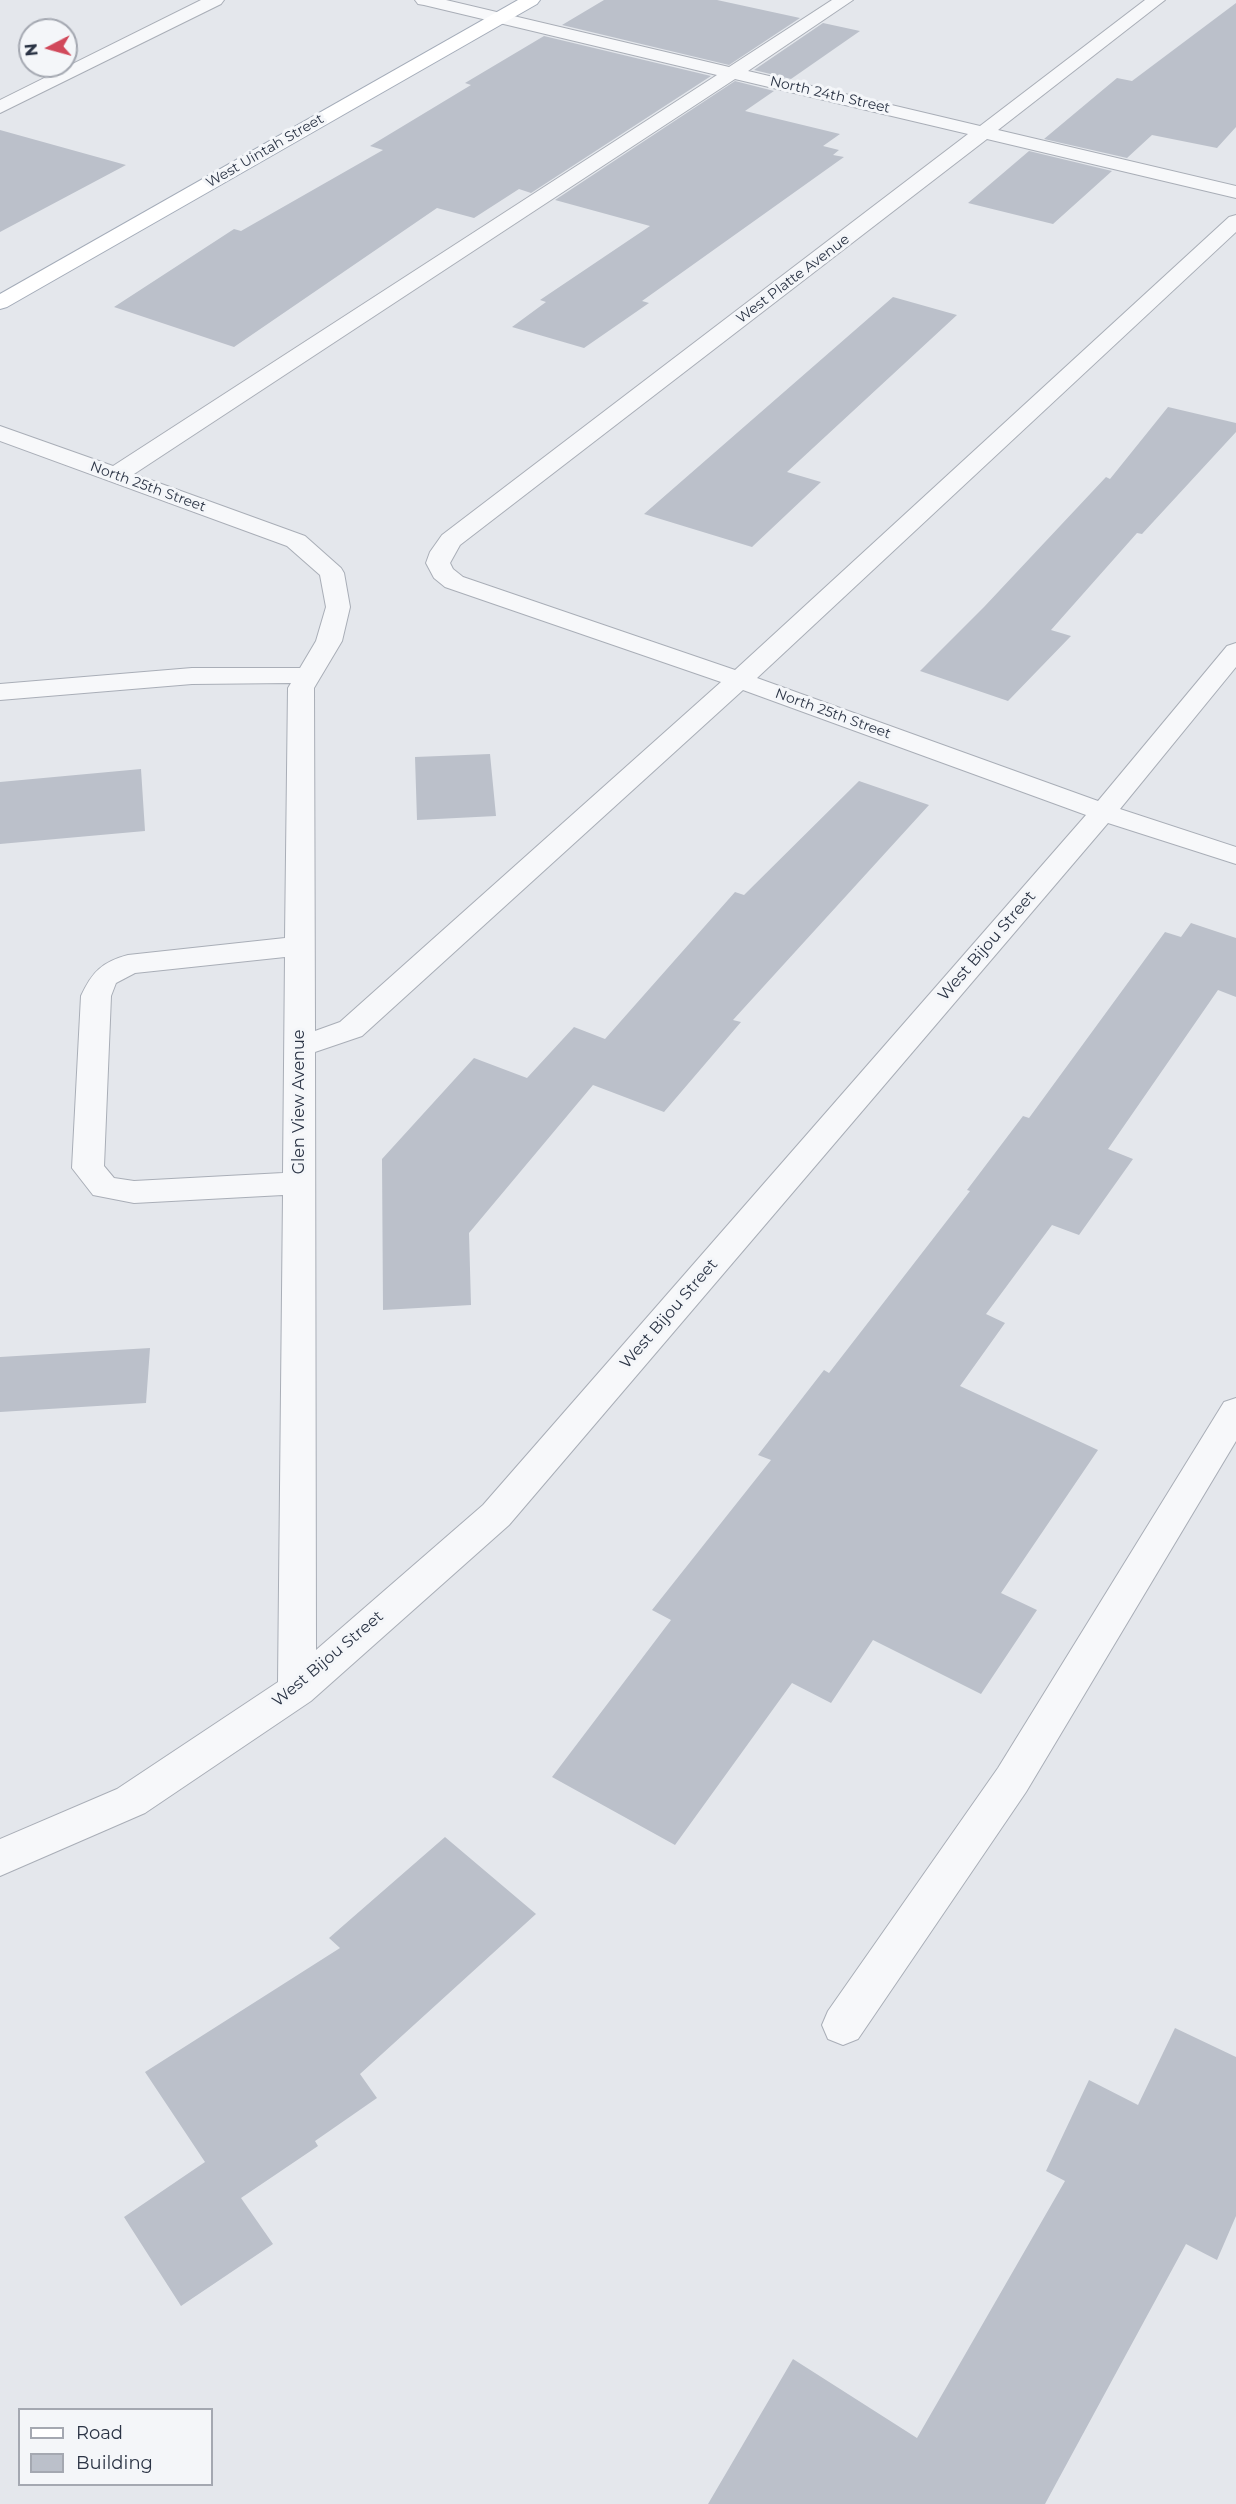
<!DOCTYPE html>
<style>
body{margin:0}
#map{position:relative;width:1236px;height:2504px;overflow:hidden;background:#e4e7ec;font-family:Montserrat,sans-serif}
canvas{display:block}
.legend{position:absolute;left:18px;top:2408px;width:195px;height:78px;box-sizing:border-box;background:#f4f6f9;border:2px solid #a4a8b1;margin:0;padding:8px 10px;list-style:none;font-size:18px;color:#2b3445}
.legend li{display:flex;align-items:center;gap:12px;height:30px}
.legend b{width:30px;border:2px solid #a4a8b1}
.north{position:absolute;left:18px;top:18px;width:60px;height:60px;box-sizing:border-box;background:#f4f6f9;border:2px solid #a4a8b1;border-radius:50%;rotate:264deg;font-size:16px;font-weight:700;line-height:24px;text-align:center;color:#2b3445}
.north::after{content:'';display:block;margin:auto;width:21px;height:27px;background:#d1495b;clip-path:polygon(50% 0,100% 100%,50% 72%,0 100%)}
</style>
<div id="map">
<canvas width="1236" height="2504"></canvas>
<ul class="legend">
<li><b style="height:8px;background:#fff"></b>Road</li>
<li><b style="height:16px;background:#bbc0ca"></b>Building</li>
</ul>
<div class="north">N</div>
</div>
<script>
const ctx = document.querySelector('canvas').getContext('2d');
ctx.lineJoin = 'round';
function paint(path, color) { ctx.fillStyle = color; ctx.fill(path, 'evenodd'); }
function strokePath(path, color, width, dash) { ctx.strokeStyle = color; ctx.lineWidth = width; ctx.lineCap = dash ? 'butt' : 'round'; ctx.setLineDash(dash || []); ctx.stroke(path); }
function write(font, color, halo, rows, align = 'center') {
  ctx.font = font + ' Montserrat,sans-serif'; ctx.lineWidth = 6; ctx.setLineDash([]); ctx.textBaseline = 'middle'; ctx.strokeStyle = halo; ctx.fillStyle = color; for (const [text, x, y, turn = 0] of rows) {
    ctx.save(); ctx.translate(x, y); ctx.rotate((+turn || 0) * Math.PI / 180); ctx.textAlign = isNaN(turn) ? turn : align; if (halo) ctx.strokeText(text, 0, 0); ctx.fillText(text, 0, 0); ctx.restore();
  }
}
const building = new Path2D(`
 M604,0H717L800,18L729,65L562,25Z
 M1236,3V127L1217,148L1152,135L1127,158L1044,139L1117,78L1132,81Z
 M823,23L860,31L791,79L754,70Z
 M544,36L711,76L531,193L519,189L474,218L437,208L234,347L114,307L234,229L241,231L383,150L370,146L471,85L465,83Z
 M735,81L774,91L745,111L840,134L823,146L839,150L833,155L844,157L642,301L649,303L584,348L512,327L546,302L540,300L650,226L555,200Z
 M0,130L126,165L0,232Z
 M1029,151L1112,171L1053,224L968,203Z
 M893,297L957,315L787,472L821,482L752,547L644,514Z
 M1168,407L1236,423V432L1142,534L1137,533L1051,630L1071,636L1008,701L920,671L984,607L1106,477L1110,479Z
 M490,754L496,816L417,820L415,757Z
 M141,769L145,831L0,844V782Z
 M859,781L929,805L733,1020L741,1022L664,1112L593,1085L469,1233L471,1305L383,1310L382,1159L474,1058L527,1078L574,1027L605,1039L735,892L744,895Z
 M1191,923L1236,938V997L1218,990L1108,1149L1133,1159L1079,1235L1052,1225L986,1314L1005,1323L960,1386L1098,1450L1001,1593L1037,1610L981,1694L873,1640L831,1703L792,1683L675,1845L552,1777L671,1620L652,1610L771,1460L758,1455L824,1370L829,1373L970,1191L967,1190L1023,1116L1029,1118L1165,932L1181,937Z
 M150,1348L146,1403L0,1412V1357Z
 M445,1837L536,1914L360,2074L377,2098L315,2141L318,2146L241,2198L273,2244L181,2306L124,2217L205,2162L145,2072L340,1948L329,1938Z
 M1175,2028L1236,2057V2216L1217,2260L1186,2244L1045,2504H708L793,2359L917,2438L1065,2181L1046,2171L1089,2080L1138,2105Z`);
const minor = new Path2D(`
 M201,0H224L221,4L0,113V100Z
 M415,0H446L729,67L832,0H853L748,71L980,126L1145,0H1165L998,130L1236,186V198L987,139L460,545L450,563L453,569L463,577L735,670L1229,217L1236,215V232L757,678L1098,801L1227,646L1236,643V667L1120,809L1236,847V864L1108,823L509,1525L311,1701L145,1813L0,1876V1839L117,1789L278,1682L283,1195L134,1203L93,1195L72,1168L81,996C92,972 102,962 128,955L285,938L288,688L291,683L192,684L0,700V684L192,668H300L316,641L326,607L320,575L287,546L0,441V426L113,466L717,75L424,5L418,4ZM735,79L968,134L442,535L430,552L426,563L434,578L445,587L721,682L340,1022L315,1031L314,688L342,641L350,607L344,573L341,568L305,536L134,474ZM743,690L1086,815L483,1505L316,1650L315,1052L362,1036ZM285,957L283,1173L134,1181L114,1178L104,1166L111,996L116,983L135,973Z
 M1236,1398V1441L1026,1792L858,2039L843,2045L828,2039L822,2025L828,2011L998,1768L1224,1402Z`);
const major = new Path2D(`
 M518,0H540L537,4L7,307L0,309V294Z`);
const farStreetnames = [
 ["North 24th Street",830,95,13],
 ["West Uintah Street",265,151,-30],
 ["West Platte Avenue",793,279,-37],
 ["North 25th Street",148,487,20],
 ["North 25th Street",833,714,20]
];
const streetNames = [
 ["West Bijou Street",987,946,-49],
 ["Glen View Avenue",299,1102,-90],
 ["West Bijou Street",669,1314,-49],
 ["West Bijou Street",328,1659,-40]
];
paint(building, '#bbc0ca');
strokePath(minor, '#a9aeb7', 2);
strokePath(major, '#a3abb8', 2);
paint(minor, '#f7f8fa');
paint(major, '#fff');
write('14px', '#2b3445', '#f4f6f9', farStreetnames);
write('16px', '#2b3445', '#f4f6f9', streetNames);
</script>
